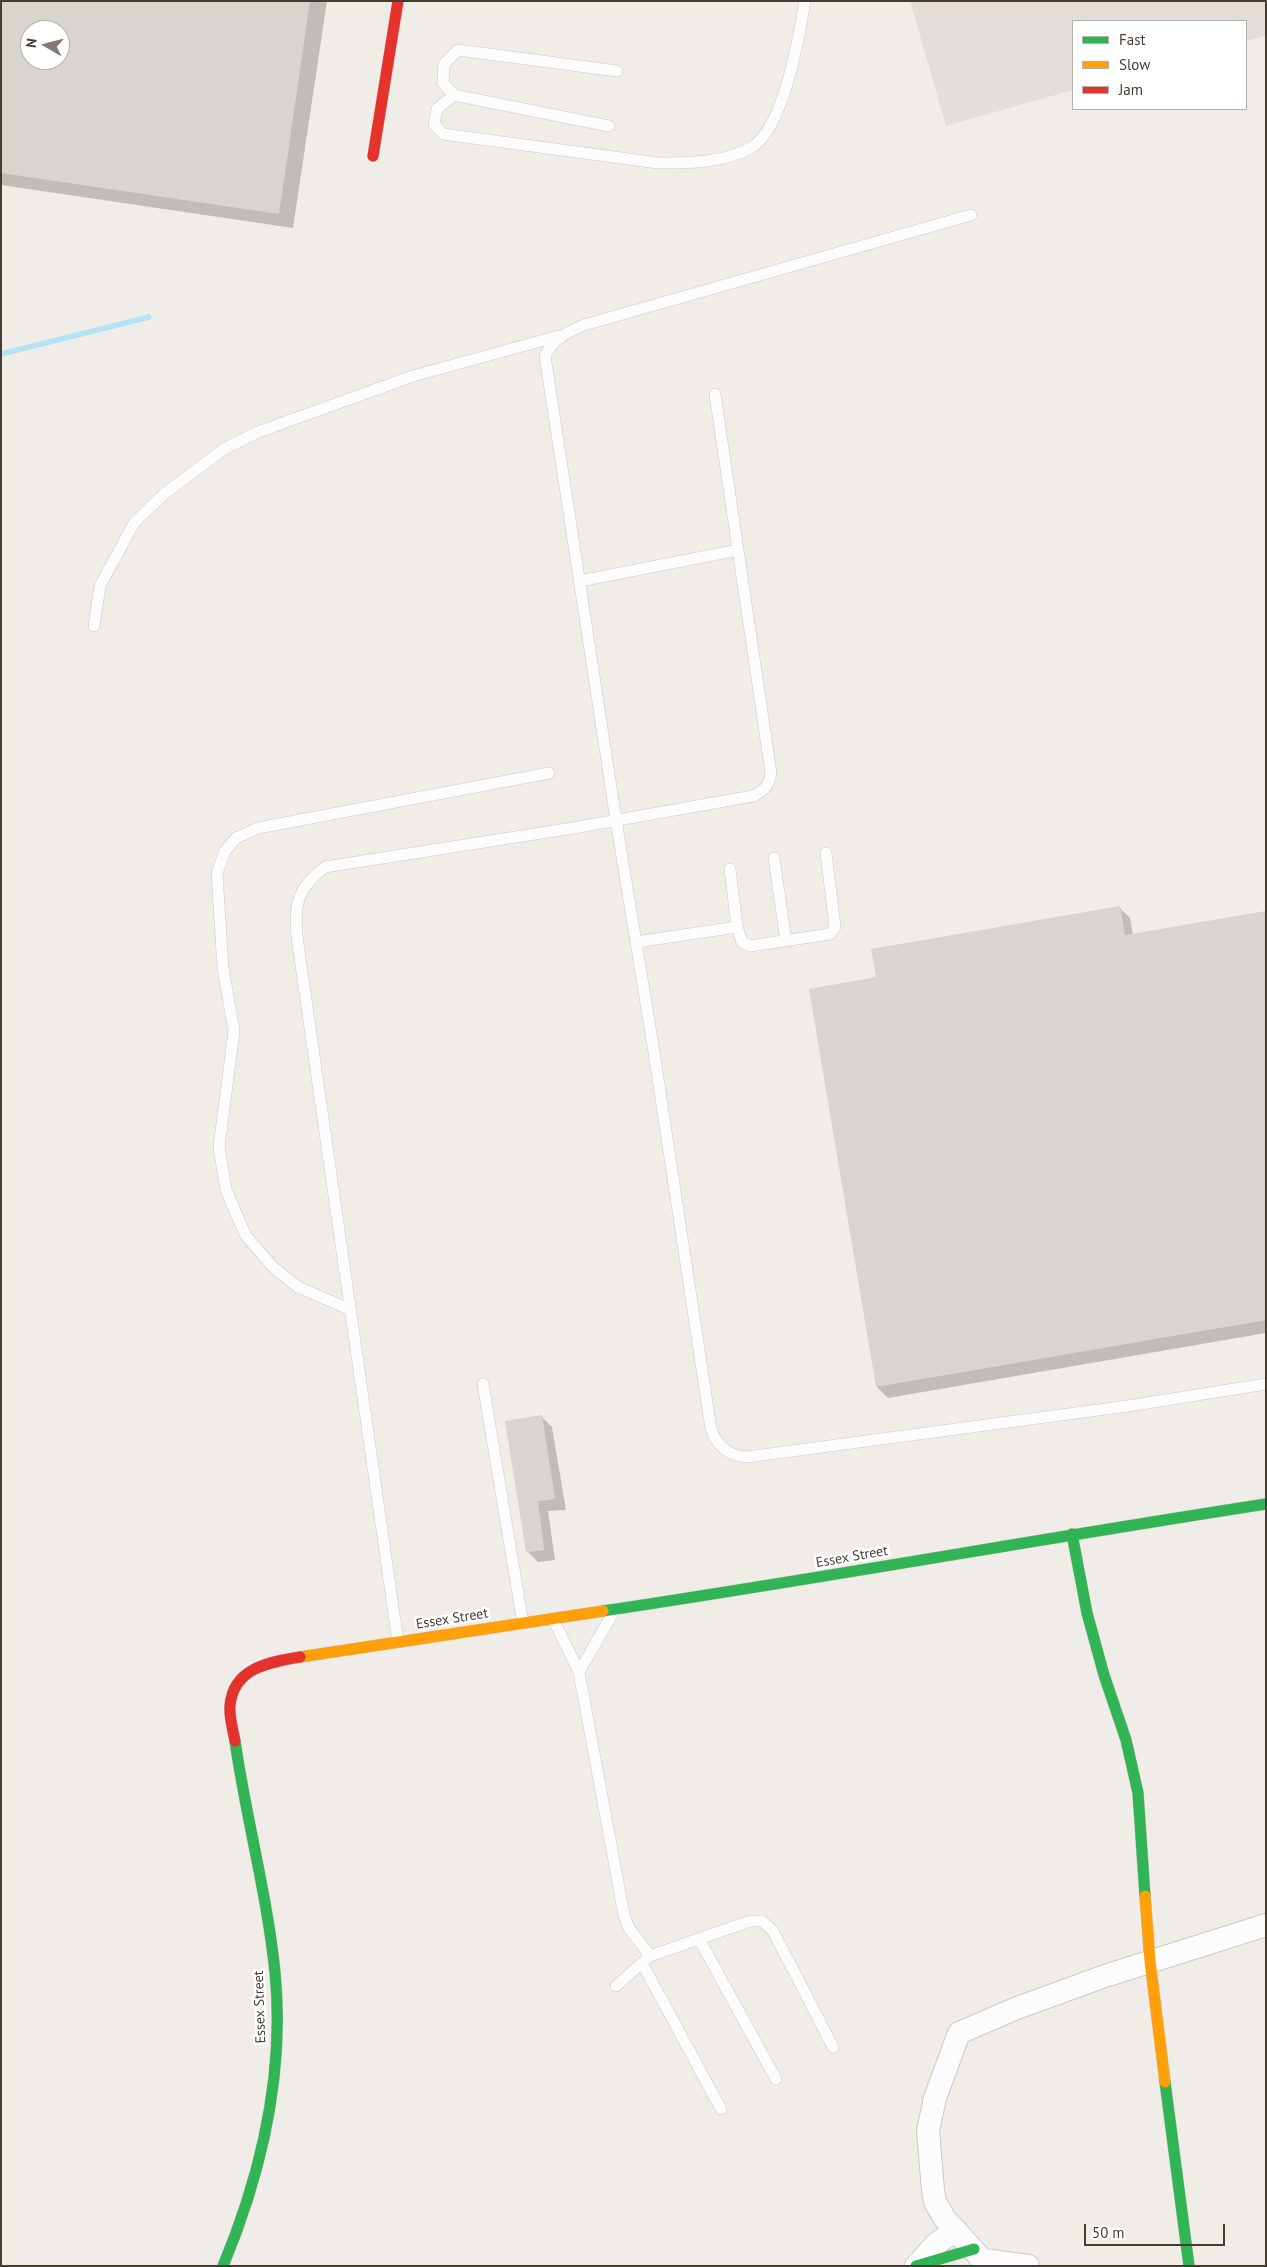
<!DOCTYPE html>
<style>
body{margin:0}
#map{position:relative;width:1267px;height:2267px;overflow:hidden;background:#f0ede8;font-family:"PT Sans",sans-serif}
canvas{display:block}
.frame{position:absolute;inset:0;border:2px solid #473c34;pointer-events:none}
.legend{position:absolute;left:1072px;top:20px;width:175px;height:90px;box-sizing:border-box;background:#fff;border:1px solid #b5b1ae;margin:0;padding:6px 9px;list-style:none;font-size:15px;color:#473c34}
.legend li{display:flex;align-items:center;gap:10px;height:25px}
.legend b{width:25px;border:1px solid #b5b1ae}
.north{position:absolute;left:20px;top:20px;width:50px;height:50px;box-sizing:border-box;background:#fff;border:1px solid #b5b1ae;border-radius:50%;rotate:278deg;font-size:14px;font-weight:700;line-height:20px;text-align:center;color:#473c34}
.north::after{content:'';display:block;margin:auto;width:18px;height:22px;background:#827a73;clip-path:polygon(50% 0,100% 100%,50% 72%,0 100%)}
.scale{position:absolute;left:1084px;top:2224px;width:141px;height:22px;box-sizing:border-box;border:2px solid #473c34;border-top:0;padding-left:6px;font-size:15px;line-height:18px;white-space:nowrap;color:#473c34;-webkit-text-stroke:4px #fff;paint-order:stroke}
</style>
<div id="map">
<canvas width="1267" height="2267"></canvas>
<div class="frame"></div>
<ul class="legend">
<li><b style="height:6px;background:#30b455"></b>Fast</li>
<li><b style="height:6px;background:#ff9f0a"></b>Slow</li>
<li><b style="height:6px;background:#e5322d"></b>Jam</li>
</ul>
<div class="north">N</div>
<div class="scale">50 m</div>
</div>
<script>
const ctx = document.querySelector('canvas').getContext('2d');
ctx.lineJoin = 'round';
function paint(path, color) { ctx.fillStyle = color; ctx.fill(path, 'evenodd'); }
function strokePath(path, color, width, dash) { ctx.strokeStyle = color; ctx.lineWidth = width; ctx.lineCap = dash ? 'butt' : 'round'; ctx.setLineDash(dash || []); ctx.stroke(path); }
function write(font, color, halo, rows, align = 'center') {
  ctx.font = font + ' "PT Sans",sans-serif'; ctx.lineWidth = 5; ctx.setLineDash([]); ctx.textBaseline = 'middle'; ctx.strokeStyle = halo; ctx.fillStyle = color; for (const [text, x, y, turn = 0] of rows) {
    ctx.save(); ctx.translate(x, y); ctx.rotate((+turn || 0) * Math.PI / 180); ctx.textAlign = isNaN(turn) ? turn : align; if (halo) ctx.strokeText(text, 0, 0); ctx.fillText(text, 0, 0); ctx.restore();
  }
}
const industrial = new Path2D(`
 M910,1H1266V36L1246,41V21H1073V90L946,126Z`);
const shadow = new Path2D(`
 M1,1H327L293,228L1,185ZM30,30H60V60H30Z
 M1119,907L1130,918L1133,935L1266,912V1333L888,1398L877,1387V978Z
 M541,1416L552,1427L566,1510L548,1511L555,1560L538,1562L527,1551Z`);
const stream = new Path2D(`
 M1,354L149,317`);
const building = new Path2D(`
 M1,1H310L279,214L1,173ZM30,30H60V60H30Z
 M1120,906L1125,935L1266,911V1320L876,1387L809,989L876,977L871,949Z
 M542,1415L555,1499L538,1501L544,1550L526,1552L505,1421Z`);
const lane = new Path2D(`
 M454,95L443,83L444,64L458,50L617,71
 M609,126L454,95L437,109L434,124L443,134L658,163C688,163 726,163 752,147C784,127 799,37 805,1
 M971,215L584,325C567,332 553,339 545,356L616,820L654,1052L711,1429C717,1446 729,1456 747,1457L1128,1406L1266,1384
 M580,581L738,550
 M94,626L100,586L134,523L164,494L224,449L258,432L413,376L559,336
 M774,858L786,941
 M737,927L742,942L750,946L830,934L835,927L826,853
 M636,942L737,927L730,869
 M351,1310L298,1287L274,1268L246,1236L226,1190L219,1147L234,1031L223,968L217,873L225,851L236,838L258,828L549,773
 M483,1384L523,1623
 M553,1619L579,1672L624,1915L629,1928L650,1956
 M398,1642L297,937C294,902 298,888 325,867L573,828L753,796C765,790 769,786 771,773L715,394
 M579,1672L613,1613
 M699,1939L776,2079
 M642,1963L721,2109
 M616,1986L650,1956L750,1921H762L773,1931L833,2047`);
const street = new Path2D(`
 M984,2260L1028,2266
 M916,2266L936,2244L956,2230
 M988,2266L945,2219L935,2202L933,2190L928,2131L935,2098L959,2033L1017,2008L1105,1976L1266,1925`);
const fast = new Path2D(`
 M1072,1534L1087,1613L1104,1675L1126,1740L1138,1793L1145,1896
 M603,1611C824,1578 1045,1538 1266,1504
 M1165,2082L1189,2266
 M223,2266C262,2172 285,2073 275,1972C267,1894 246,1818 235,1741
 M916,2266L974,2249`);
const slow = new Path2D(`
 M300,1657L603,1611
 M1145,1896L1150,1961L1165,2082`);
const jam = new Path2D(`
 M373,156L398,1
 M235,1741C233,1730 229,1717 230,1706C233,1668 269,1662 300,1657`);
const streetNames = [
 ["Essex Street",852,1557,-10],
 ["Essex Street",452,1619,-9],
 ["Essex Street",260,2007,-92]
];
paint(industrial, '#e3ded9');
paint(shadow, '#0003');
strokePath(stream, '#b4e4f2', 5.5);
paint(building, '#d8d4cf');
strokePath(lane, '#cdc9c4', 12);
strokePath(street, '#cdc9c4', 24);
strokePath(fast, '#d2cac0', 12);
strokePath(slow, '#d2cac0', 12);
strokePath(jam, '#d2cac0', 12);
strokePath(lane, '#fdfcfc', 11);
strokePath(street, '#fdfcfc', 22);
strokePath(fast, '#30b455', 11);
strokePath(slow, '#ff9f0a', 11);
strokePath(jam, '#e5322d', 11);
write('14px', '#473c34', '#fff', streetNames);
</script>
